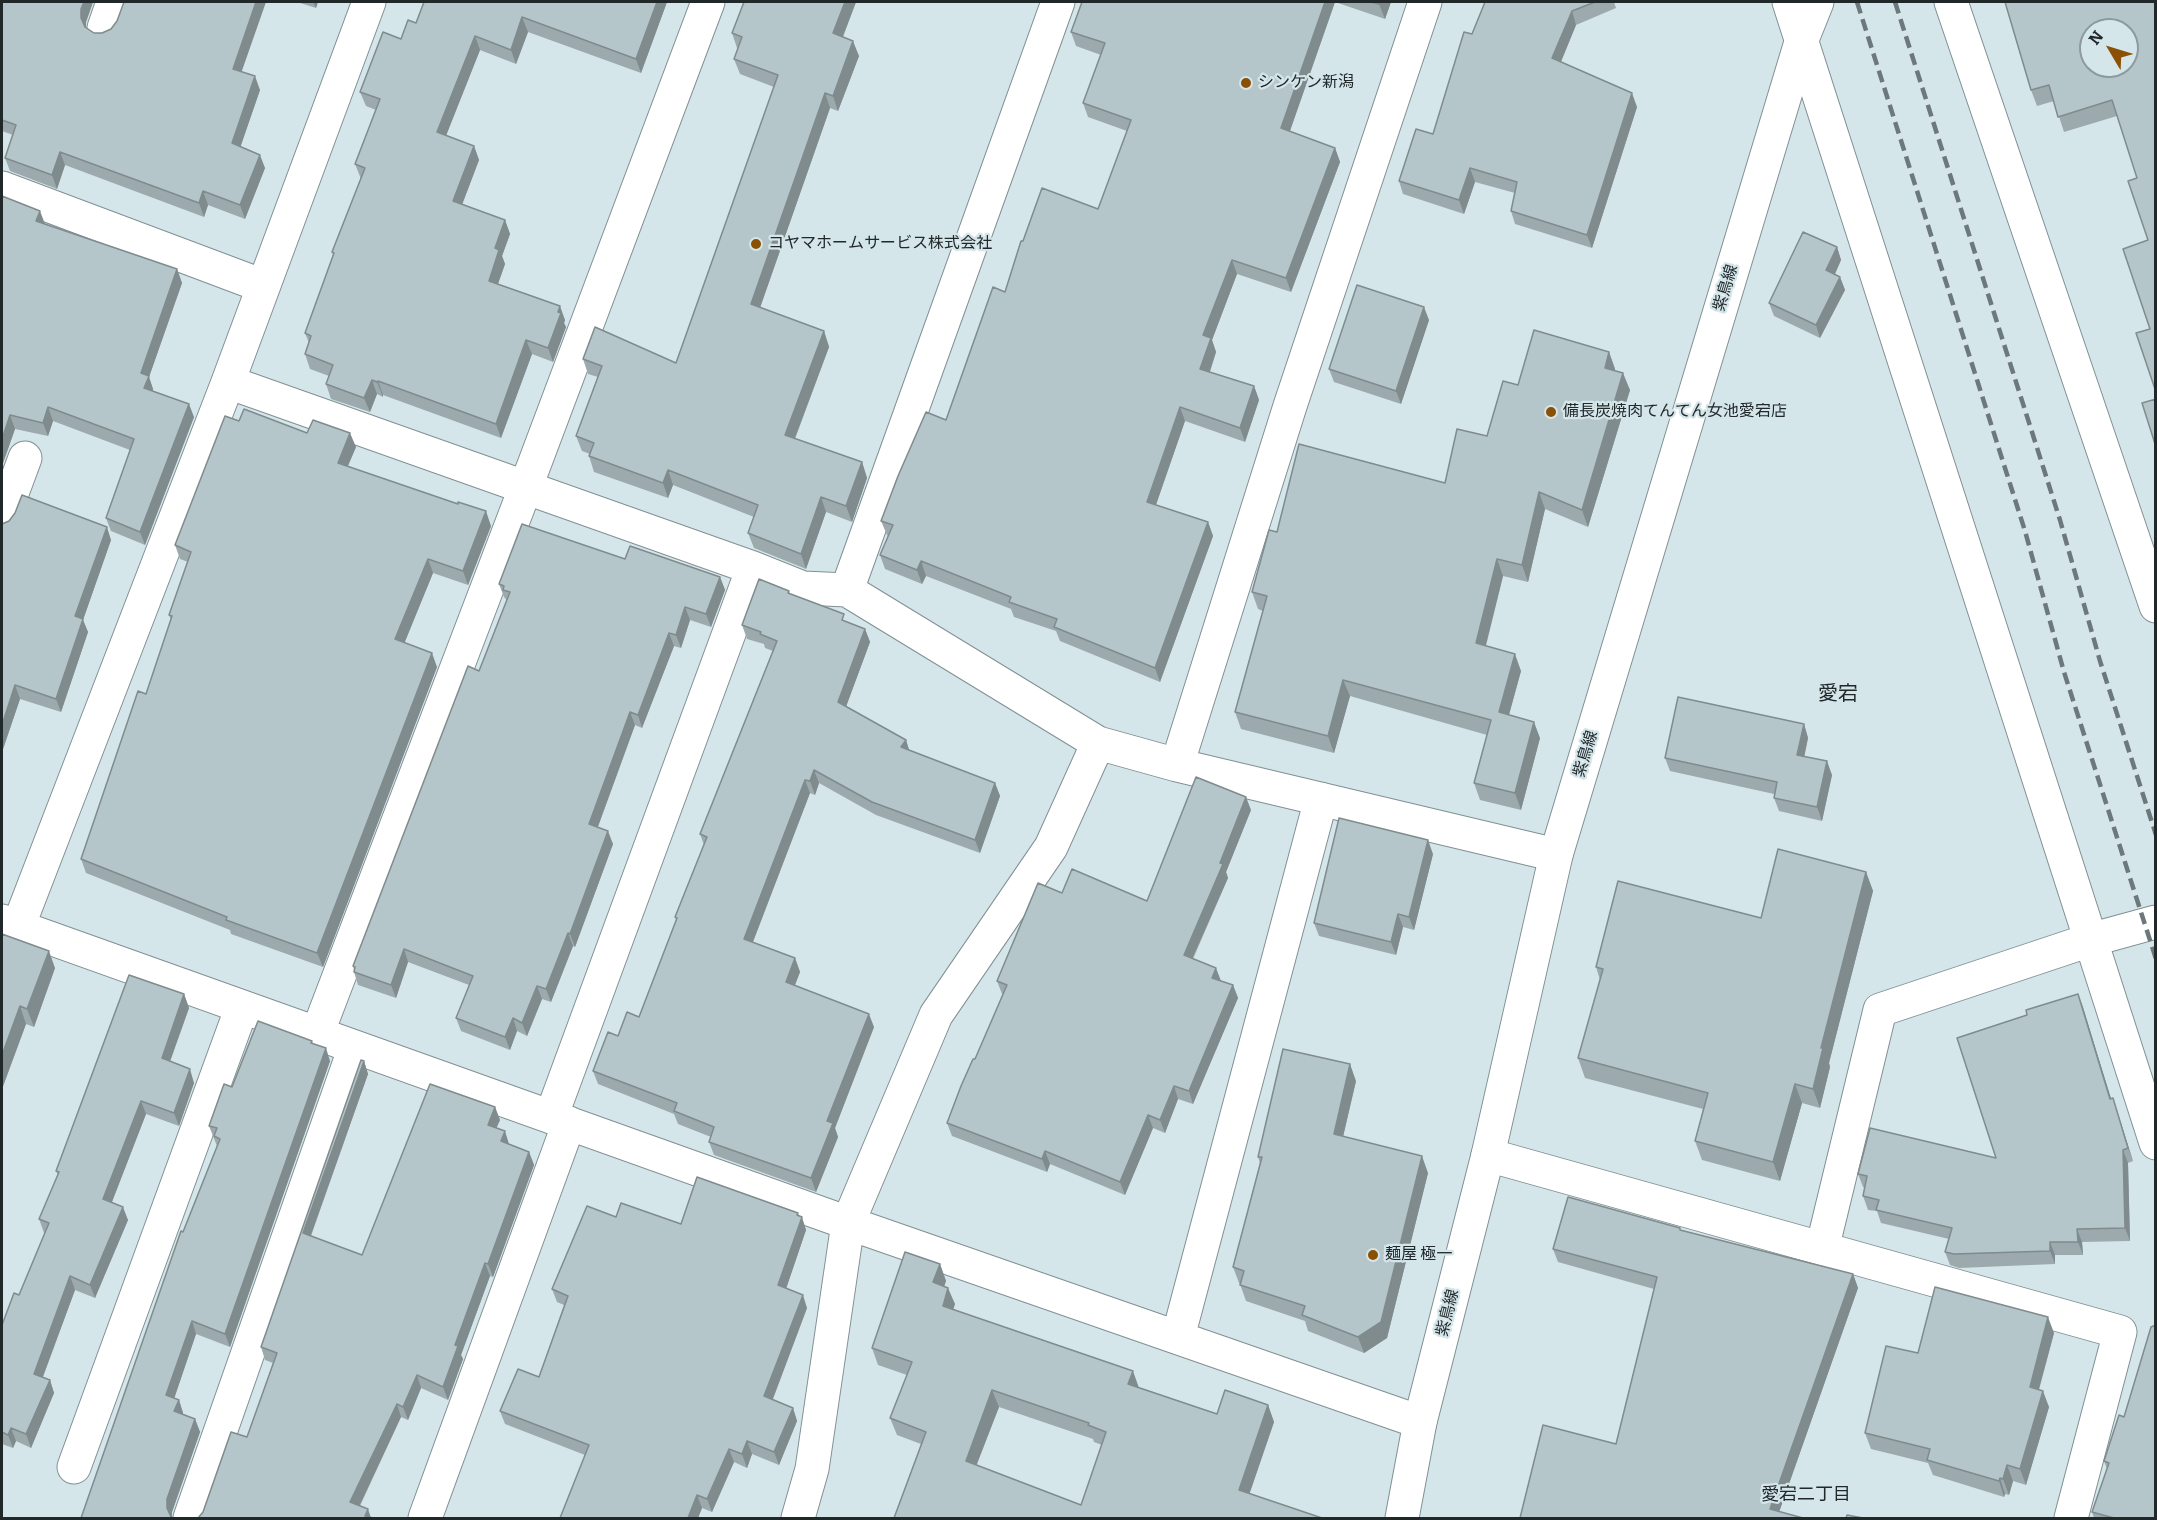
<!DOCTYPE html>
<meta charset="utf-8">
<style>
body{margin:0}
#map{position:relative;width:2157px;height:1520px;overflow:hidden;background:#d5e6eb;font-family:Bitter,serif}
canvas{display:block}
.frame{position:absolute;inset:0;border:3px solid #21282a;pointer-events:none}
.north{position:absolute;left:2079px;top:18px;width:60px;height:60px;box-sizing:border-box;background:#d5e6eb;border:2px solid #8d9a9e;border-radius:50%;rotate:308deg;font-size:16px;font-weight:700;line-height:24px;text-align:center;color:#21282a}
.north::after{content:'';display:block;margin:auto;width:21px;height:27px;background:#8a5105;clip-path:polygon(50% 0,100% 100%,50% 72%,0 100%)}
</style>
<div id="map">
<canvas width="2157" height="1520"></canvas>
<div class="frame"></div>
<div class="north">N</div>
</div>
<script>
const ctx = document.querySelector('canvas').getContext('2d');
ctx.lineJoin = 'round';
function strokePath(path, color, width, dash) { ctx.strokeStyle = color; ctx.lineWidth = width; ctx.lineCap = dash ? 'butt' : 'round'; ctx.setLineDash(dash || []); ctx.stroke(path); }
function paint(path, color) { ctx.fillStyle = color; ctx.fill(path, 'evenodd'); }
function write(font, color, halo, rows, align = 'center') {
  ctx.font = font + ' Bitter,"Noto Sans JP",serif'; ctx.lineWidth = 4.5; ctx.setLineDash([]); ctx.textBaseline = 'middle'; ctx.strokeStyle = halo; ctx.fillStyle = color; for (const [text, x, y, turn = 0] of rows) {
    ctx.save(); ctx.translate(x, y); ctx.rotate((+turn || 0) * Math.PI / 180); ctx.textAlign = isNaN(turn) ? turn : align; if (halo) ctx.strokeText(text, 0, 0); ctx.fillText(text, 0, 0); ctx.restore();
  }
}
const minor = new Path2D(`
 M1789,2L2156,1143
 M1951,2L2156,606
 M104,28L113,2
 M2,188L263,286
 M228,382L753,568L803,588L847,590L1098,743L1177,765L1556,855
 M2,520L25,458
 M847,590L1058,2
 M1177,765L1290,406L1425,2
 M2,921L848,1223L1420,1422
 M18,927L228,382L369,2
 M317,1034L525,489L708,2
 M551,1117L753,568
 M1488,1155L2120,1332L2071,1518
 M1822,1249L1880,1010L2090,940L2156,922
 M1178,1337L1321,799
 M74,1467L242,1007
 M190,1518L355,1047
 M425,1518L569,1123
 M798,1518L812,1469L848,1223L936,1015L1051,847L1098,743`);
const tertiary = new Path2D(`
 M1402,1518L1420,1422L1488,1155L1556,855L1801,42L1817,2`);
const rail = new Path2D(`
 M1857,2L2025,531L2064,672L2156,959
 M1895,2L2060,520L2100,661L2156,835`);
const wall = new Path2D(`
 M2,2H93L86,22V28L94,33L241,72L260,90L240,147L265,168L245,219L208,205L204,217L65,165L57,189L10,171L5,158L13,135L2,131Z
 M297,2H318L316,8Z
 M424,2H667L641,73L528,32L516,64L480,50L446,135L474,146L479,160L462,205L505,220L510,234L502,256L505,264L498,284L565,320L564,323L566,327L553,362L532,354L501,438L383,395V397L377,394L370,412L331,399L326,384L329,376L310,369L305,354L309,343L305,333L333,255L332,252L361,179L355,164L376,110L366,106L360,92L401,39L416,23Z
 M744,2H856L843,37L859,56L838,111L830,108L760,308L824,331L829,347L795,439L862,462L867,478L852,522L826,512L806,569L754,548L748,533L754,517L673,485L668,498L594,472L589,456L590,454L582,451L576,436L598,377L588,374L583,359L676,363L774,87L740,74L734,59L738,49L737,48L732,33Z
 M1082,2H1391L1385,19L1335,2L1290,131L1335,148L1340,162L1291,292L1237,274L1212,340L1216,352L1210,372L1254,386L1259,400L1245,442L1185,421L1156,505L1208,522L1213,536L1160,682L1060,641L1056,631L1014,617L1011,609L926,576L922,584L885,569L880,555L888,536L887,535L881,521L946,420L1005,292L1023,241L1098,209L1127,131L1088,117L1083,103L1101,55L1076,46L1071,32Z
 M1485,2H1614L1616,8L1576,25L1561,62L1637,107L1592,248L1515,224L1511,211L1515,193L1475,182L1464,214L1403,194L1399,181L1433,134Z
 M2156,2L2150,329L2148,240L2137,178L2117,116L2064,132L2054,101L2037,106L2031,90Z
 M2,196L45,224L177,269L182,283L149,377L153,389V391L194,417L145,545L111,531L106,518L130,450L53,421L48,436L15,429L2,466Z
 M1837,247L1841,260L1835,274L1840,277L1845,290L1820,338L1774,316L1769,303Z
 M1429,320L1401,404L1334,382L1329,369Z
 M1609,352L1615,369V371L1630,390L1588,527L1545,509L1528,582L1503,576L1486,646L1521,671L1509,715L1540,738L1521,810L1480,800L1474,783L1487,735L1350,696L1334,753L1241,729L1235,712L1263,611L1258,609L1252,592L1277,532L1445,483L1487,436L1518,385Z
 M307,433L356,447L348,466L491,526L468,585L433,573L404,643L437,667L323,967L231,934L230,930L86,873L81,859L146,694L171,620L169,615L188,562L180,559L175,545Z
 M2,524L111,540L83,620L88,632L61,712L20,699L2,752Z
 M625,559L720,577L725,590L711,627L690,620L681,648L674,646L642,728L635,725L598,827L613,844L575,947L573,946L551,1002L542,999L527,1036L517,1031L510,1050L461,1031L456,1018L469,985L408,962L396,998L358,985L354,972V970L353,966L479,671L507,601L505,598L504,597L499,584Z
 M789,591L790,594L847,622L865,629L870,642L846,706L906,740L909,750L995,783L1000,796L980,853L876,815L819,783L815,795L810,793L753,942L795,958L800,972L795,985L874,1027L835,1128L838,1137L816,1192L714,1155L709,1142L711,1137L678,1124L674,1114L598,1084L593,1071L618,1036L639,1017L676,920L675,917L704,845L700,834L773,651L765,648L764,644L747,639L742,625Z
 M1804,724L1808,738L1804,756L1832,775L1822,821L1779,811L1774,798V794L1670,771L1665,758Z
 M1251,810L1226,872L1228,878L1193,959L1221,981L1233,985L1238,998L1193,1104L1178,1099L1165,1133L1153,1128L1125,1195L1050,1164L1047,1172L952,1136L947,1123L1003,995L1002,994L997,981L1062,893L1147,901Z
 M1433,854L1414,930L1403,927L1396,955L1319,936L1314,923Z
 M1866,872L1873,891L1829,1063L1830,1067L1820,1108L1802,1103L1780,1181L1702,1160L1695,1141L1703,1109L1585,1078L1578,1058L1600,980L1596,967L1761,918Z
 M2,934L55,968L34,1027L26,1024L2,1089Z
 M184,994L189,1008L170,1062L194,1083L179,1126L146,1114L112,1202L128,1220L95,1298L75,1290L43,1377L50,1380L54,1393L31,1448L16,1441L13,1448L2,1444V1325L19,1295L45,1233H44L39,1219L58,1175L56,1171Z
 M2078,994L2111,1098H2113L2117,1111L2133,1161L2128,1163L2130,1241L2082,1242L2083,1255H2055V1264L1959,1268L1950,1265L1945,1252L1949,1239L1881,1223L1877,1211L1868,1210L1863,1196L1865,1188L1863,1187L1858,1174L1996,1158L2027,1015Z
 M312,1041L313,1044L330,1061L230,1347L196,1334L174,1398L179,1400L183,1413V1414L195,1419L200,1432L172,1512V1517L81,1518L183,1232L217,1146L209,1126L232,1087Z
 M364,1061L368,1074L311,1236L362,1255L495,1107L500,1120L496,1128L509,1144L529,1152L534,1165L493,1277L490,1276L461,1355L463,1359L448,1400L421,1388L408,1420L401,1417L360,1506L371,1518L203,1512L247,1437L273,1363L265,1360L261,1347Z
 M1356,1081L1343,1136L1428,1173L1387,1338L1364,1353L1308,1331L1305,1321L1246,1301L1240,1284L1239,1283L1233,1267L1260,1163L1258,1157Z
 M799,1215L806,1230L786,1288L807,1308L773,1399L793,1408L797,1421L779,1465L752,1454L747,1468L734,1462L712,1512L702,1508L698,1518H560L585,1455L505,1424L500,1411L539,1377L564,1305L557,1302L552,1289L616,1217L681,1224Z
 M1681,1230L1853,1274L1858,1288L1779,1512L1520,1518L1616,1444L1654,1289L1558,1262L1553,1249Z
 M940,1264L946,1281L944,1286L955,1304L953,1309L1139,1388L1217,1414L1268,1405L1274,1422L1249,1494L894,1518L921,1444L897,1435L890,1418L907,1375L878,1365L872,1348ZM999,1407L1093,1439L1094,1442L1102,1445L1081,1505L976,1465Z
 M2054,1333L2039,1390L2049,1407L2026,1485L2013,1481L2009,1495L2005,1494L2004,1497L1933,1475L1928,1463L1871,1449L1865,1433L1918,1353Z
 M2124,1417L2156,1518H2094L2092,1512L2107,1469L2104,1461Z`);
const shadedWall = new Path2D(`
 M84,2H93L86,22V31L81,18V9Z
 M256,2H266L238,82L233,69Z
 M313,2H318L316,8Z
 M657,2H667L641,73L636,59Z
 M845,2H856L838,49L833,33Z
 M1325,2H1335L1286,142L1281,128Z
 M1380,2H1391L1385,19L1379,4Z
 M1572,11L1576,25L1557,71L1552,58Z
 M522,17L528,32L516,64L511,50Z
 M475,36L480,50L442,146L437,132Z
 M853,41L859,56L838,111L833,96Z
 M255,76L260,90L237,157L232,143Z
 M825,93L830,108L756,319L751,304Z
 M1632,93L1637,107L1592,248L1587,235Z
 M474,146L479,160L458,215L453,201Z
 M1335,148L1340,162L1291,292L1286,278Z
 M60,152L65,165L57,189L52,175Z
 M260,155L265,168L245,219L240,205Z
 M1470,168L1475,182L1464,214L1459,200Z
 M203,191L208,205L204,217L199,203Z
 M40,211L45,224L36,221Z
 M505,220L510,234L502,256L505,264L494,295L489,281L495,248Z
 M1837,247L1841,260L1831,283L1826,270Z
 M1232,260L1237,274L1212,340L1216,352L1206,383L1200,369L1203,335Z
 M177,269L182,283L149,377L153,389L149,401L144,388L141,373Z
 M1840,277L1845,290L1820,338L1816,325Z
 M560,306L565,320L564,323L566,327L553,362L548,348Z
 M1424,307L1429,320L1401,404L1396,391Z
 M824,331L829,347L790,451L785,435Z
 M526,340L532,354L501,438L496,424Z
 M1609,352L1615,369L1611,385L1605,368Z
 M1623,373L1630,390L1588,527L1582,510Z
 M372,380L377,394L370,412L364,398Z
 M378,381L383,395V397L377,382Z
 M1254,386L1259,400L1245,442L1240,428Z
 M189,404L194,417L145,545L140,532Z
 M48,407L53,421L48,436L43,423Z
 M1180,407L1185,421L1152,516L1147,502Z
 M10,415L15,429L2,466V439Z
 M350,433L356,447L343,477L338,463Z
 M862,462L867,478L852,522L846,506Z
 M668,470L673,485L668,498L663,483Z
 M1539,492L1545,509L1528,582L1522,565Z
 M821,497L826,512L806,569L801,554Z
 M486,511L491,526L468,585L463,571Z
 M1208,522L1213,536L1160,682L1155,668Z
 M107,527L111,540L83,620L88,632L61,712L56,699L75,616Z
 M428,559L433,573L400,654L395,639Z
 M1497,559L1503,576L1482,660L1476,643Z
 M921,561L926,576L922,584L917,570Z
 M720,577L725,590L711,627L706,614Z
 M685,607L690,620L681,648L676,635Z
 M865,629L870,642L843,715L838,702Z
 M669,633L674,646L642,728L638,715Z
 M432,653L437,667L323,967L317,953Z
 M1515,654L1521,671L1505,729L1499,712Z
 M1343,680L1350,696L1334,753L1328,736Z
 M15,685L20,699L2,752V725Z
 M630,712L635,725L594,837L589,824Z
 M1534,722L1540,738L1521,810L1515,793Z
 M1804,724L1808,738L1802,768L1797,755Z
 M906,740L910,753L901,747Z
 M1827,761L1832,775L1822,821L1817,807Z
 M814,770L819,783L815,795L810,781Z
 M805,780L810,793L749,952L744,939Z
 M995,783L1000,796L980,853L975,840Z
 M1246,797L1251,810L1226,872L1228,878L1188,968L1184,955Z
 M608,831L613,844L575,947L570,934Z
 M1428,840L1433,854L1414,930L1409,917Z
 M1866,872L1873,891L1829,1063L1830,1067L1820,1108L1813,1089L1821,1048Z
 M1398,914L1403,927L1396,955L1391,942Z
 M568,933L573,946L551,1002L546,989Z
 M404,949L408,962L396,998L391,985Z
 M49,951L55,968L34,1027L27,1009Z
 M795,958L800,972L791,995L786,982Z
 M1216,968L1221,981L1212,978Z
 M1233,985L1238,998L1193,1104L1189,1091Z
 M537,986L542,999L527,1036L522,1023Z
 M184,994L189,1008L166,1072L162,1058Z
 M2078,994L2083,1007L2115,1112L2110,1099Z
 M20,1006L26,1024L2,1089V1055Z
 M869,1014L874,1027L835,1128L838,1137L816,1192L811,1178L827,1121Z
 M513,1018L517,1031L510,1050L505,1037Z
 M326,1048L330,1061L230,1347L225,1334Z
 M364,1061L368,1074L307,1246L303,1233Z
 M1350,1064L1356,1081L1340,1150L1334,1134Z
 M190,1069L194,1083L179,1126L174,1113Z
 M1795,1084L1802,1103L1780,1181L1773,1162Z
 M1174,1086L1178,1099L1165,1133L1160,1120Z
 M2113,1098L2117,1111L2133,1161L2128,1148Z
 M141,1101L146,1114L108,1212L103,1199Z
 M495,1107L500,1120L492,1138L488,1125Z
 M1148,1115L1153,1128L1125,1195L1120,1182Z
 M505,1131L509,1144L501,1141Z
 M2123,1150L2128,1163L2130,1241L2125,1228Z
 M1045,1151L1050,1164L1047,1172L1042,1159Z
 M529,1152L534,1165L493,1277L488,1264Z
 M1422,1156L1428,1173L1387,1338L1364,1353L1358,1337Z
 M123,1207L128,1220L95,1298L90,1285Z
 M798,1213L800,1220L802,1217L806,1230L783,1298L778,1285Z
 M2077,1229L2082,1242L2083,1255L2078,1242Z
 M2050,1242L2055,1255V1264L2050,1251Z
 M485,1263L490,1276L461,1355L463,1359L448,1400L443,1387L455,1345Z
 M940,1264L946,1281L940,1299L933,1282Z
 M1853,1274L1858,1288L1777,1518L1770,1509Z
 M70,1276L75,1290L39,1387L34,1374Z
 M948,1288L955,1304L949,1322L943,1306Z
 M803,1295L807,1308L769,1409L764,1396Z
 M2048,1317L2054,1333L2035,1403L2030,1387Z
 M192,1321L196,1334L171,1408L166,1395Z
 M1133,1371L1139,1388L1128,1384Z
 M417,1375L421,1388L408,1420L403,1407Z
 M50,1380L54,1393L31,1448L26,1434Z
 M992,1390L999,1407L972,1477L966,1461Z
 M2043,1391L2049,1407L2026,1485L2020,1469Z
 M179,1400L183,1413L179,1424L174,1411Z
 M397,1404L401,1417L355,1515L350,1502Z
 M1268,1405L1274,1422L1245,1507L1239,1490Z
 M793,1408L797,1421L779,1465L774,1452Z
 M195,1419L200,1432L172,1512V1518L167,1508V1499Z
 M11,1428L16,1441L13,1448L8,1435Z
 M747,1441L752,1454L747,1468L742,1454Z
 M729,1449L734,1462L712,1512L707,1499Z
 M2007,1465L2013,1481L2009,1495L2003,1479Z
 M2000,1478L2005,1494L2004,1497L1999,1481Z
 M697,1495L702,1508L698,1518H688Z
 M368,1509L371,1518L365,1516Z`);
const building = new Path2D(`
 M2,2H84L81,9V18L85,27L94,33H102L111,29L117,21L124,2H256L233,69L255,76L232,143L260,155L240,205L203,191L199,203L60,152L52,175L5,158L16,125L2,120Z
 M424,2H657L636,59L522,17L511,50L475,36L437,132L474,146L453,201L505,220L495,248L499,250L489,281L560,306L558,312L561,313L548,348L526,340L496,424L378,381L377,382L372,380L364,398L326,384L333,365L305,354L311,336L305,333L334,253L332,252L365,168L355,164L380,99L360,92L383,32L401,39L408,20L416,23Z
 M744,2H845L833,33L853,41L833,96L825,93L751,304L824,331L785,435L862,462L846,506L821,497L801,554L748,533L758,505L668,470L663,483L589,456L594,443L576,436L602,366L583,359L595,327L676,363L778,75L734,59L742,37L732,33Z
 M1082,2H1325L1281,128L1335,148L1286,278L1232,260L1203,335L1211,338L1200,369L1254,386L1240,428L1180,407L1147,502L1208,522L1155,668L1054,627L1057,619L1009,602L1011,597L921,561L917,570L880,555L893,525L881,521L898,476L926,412L946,420L993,287L1005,292L1021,241H1023L1042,188L1098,209L1131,120L1083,103L1105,43L1071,32Z
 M1371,2H1380L1379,4Z
 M1485,2H1595L1572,11L1552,58L1632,93L1587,235L1511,211L1517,182L1470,168L1459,200L1399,181L1416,129L1433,134L1464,32L1472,34Z
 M2005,2H2156V392L2136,333L2150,329L2123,249L2148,240L2128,181L2137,178L2112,100L2058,117L2049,85L2031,90ZM2091,30H2127V66H2091Z
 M2,196L40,211L36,221L177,269L141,373L149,376L144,388L189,404L140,532L106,518L134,439L48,407L43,423L10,415L2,439Z
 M1803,232L1837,247L1826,270L1840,277L1816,325L1769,303Z
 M1357,285L1424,307L1396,391L1329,369Z
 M1534,330L1609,352L1605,368L1623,373L1582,510L1539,492L1522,565L1497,559L1476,643L1515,654L1499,712L1534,722L1515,793L1474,783L1491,720L1343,680L1328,736L1235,712L1267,596L1252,592L1269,530L1277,532L1299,444L1445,483L1457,429L1487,436L1503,381L1518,385Z
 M2156,399V447L2142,403Z
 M244,409L307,433L313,420L350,433L338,463L458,504V502L486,511L463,571L428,559L395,639L432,653L317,953L226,920L227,917L81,859L138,691L146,694L172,616L169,615L191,552L175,545L225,416L239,421Z
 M22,495L107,527L75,616L83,619L56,699L15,685L2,725V524L9,521L15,513Z
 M522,524L625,559L630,546L720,577L706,614L685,607L676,635L669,633L638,715L630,712L589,824L608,831L570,934L568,933L546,989L537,986L522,1023L513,1018L505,1037L456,1018L473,976L404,949L391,985L354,972L355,967L353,966L468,666L479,671L510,592L503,590L504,586L499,584Z
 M759,579L789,591L788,593L844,614L842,620L865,629L838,702L906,740L901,747L995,783L975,840L872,802L814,770L810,781L805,780L744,939L795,958L786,982L869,1014L827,1121L833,1123L811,1178L709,1142L714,1127L674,1111L677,1103L593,1071L608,1032L618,1036L627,1012L639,1017L677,918L675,917L707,837L700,834L777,641L760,634L761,632L742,625Z
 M1678,697L1804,724L1797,755L1827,761L1817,807L1774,798L1777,782L1665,758Z
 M1196,777L1246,797L1220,863L1223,864L1184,955L1216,968L1212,978L1233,985L1189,1091L1174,1086L1160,1120L1148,1115L1120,1182L1045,1151L1042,1159L947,1123L961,1086L973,1059H975L1007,985L997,981L1038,883L1062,893L1072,869L1147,901Z
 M1339,818L1428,840L1409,917L1398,914L1391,942L1314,923Z
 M1778,849L1866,872L1821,1048H1823L1813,1089L1795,1084L1773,1162L1695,1141L1708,1093L1578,1058L1603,969L1596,967L1618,881L1761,918Z
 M2,934L49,951L27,1009L20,1006L2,1055Z
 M129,975L184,994L162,1058L190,1069L174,1113L141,1101L103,1199L123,1207L90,1285L70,1276L34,1374L50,1380L26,1434L11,1428L8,1435L2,1432V1325L14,1293L19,1295L49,1223L39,1219L59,1172L56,1171Z
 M2078,994L2110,1099L2113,1098L2128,1148L2123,1150L2125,1228L2077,1229L2078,1242H2050V1251L1954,1254L1945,1252L1952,1228L1876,1210L1879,1200L1863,1196L1867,1176L1858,1174L1870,1128L1996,1158L1957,1038L2027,1015L2026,1010Z
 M258,1021L312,1041L311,1043L326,1048L225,1334L192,1321L166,1395L179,1400L174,1411L195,1419L167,1499V1508L171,1517L173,1518H81L181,1231L183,1232L220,1139L214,1136L217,1128L209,1126L224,1084L232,1087Z
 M1283,1049L1350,1064L1334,1134L1422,1156L1381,1322L1358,1337L1302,1315L1305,1306L1240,1285L1244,1271L1233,1267L1262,1157H1258Z
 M361,1060L364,1061L303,1233L362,1255L430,1084L495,1107L488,1125L505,1131L501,1141L529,1152L488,1264L485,1263L455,1345L458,1346L443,1387L417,1375L403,1407L397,1404L350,1502L368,1509L365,1516L373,1518H198L203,1512L231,1432L247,1437L277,1353L261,1347Z
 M697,1177L798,1213L797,1215L802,1217L778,1285L803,1295L764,1396L793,1408L774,1452L747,1441L742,1454L729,1449L707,1499L697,1495L688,1518H560L589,1445L500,1411L518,1369L539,1377L568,1296L552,1289L587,1206L616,1217L621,1203L681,1224Z
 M1568,1197L1680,1228V1230L1853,1274L1770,1509L1803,1518H1520L1543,1425L1616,1444L1657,1277L1553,1249Z
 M905,1252L940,1264L933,1282L948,1288L943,1306L1133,1371L1128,1384L1217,1414L1225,1390L1268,1405L1239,1490L1322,1518H894L926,1432L890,1418L912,1362L872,1348ZM992,1390L1089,1423L1088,1425L1106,1432L1081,1505L966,1461Z
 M1935,1287L2048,1317L2030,1387L2043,1391L2020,1469L2007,1465L2003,1479L2000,1478L1999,1481L1927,1460L1930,1449L1865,1433L1886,1346L1918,1353Z
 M2156,1325V1518H2114L2092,1512L2109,1463L2104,1461L2119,1415L2124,1417L2151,1327Z
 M1847,1515L1863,1518H1846Z`);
const markers = [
 [1246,83,6,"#8a5105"],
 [756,244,6,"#8a5105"],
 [1551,412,6,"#8a5105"],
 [1373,1255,6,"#8a5105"]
];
const poiNames = [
 ["シンケン新潟",1258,83],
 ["コヤマホームサービス株式会社",768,244],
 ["備長炭焼肉てんてん女池愛宕店",1563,412],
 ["麺屋 極一",1385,1255]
];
const streetNames = [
 ["紫鳥線",1726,288,-73],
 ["紫鳥線",1586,754,-73],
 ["紫鳥線",1448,1313,-76]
];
const neighbourhoodNames = [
 ["愛宕二丁目",1806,1495]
];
const quarterNames = [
 ["愛宕",1838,694]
];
strokePath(minor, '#809094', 35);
strokePath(tertiary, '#809094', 35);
strokePath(minor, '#fff', 33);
strokePath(tertiary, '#fff', 33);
strokePath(rail, '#6d787c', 4.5, [12, 6]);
paint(wall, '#9caaae');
paint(shadedWall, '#7f8b8d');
paint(building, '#b5c6ca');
strokePath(building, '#7f8b8d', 1.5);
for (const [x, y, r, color] of markers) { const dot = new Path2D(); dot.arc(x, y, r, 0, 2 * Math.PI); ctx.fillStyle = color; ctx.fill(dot); strokePath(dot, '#d5e6eb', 2); }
write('16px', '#21282a', '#d5e6eb', poiNames, 'left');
write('16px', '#21282a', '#d5e6eb', streetNames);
write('18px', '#21282a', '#d5e6eb', neighbourhoodNames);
write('20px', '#21282a', '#d5e6eb', quarterNames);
</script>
